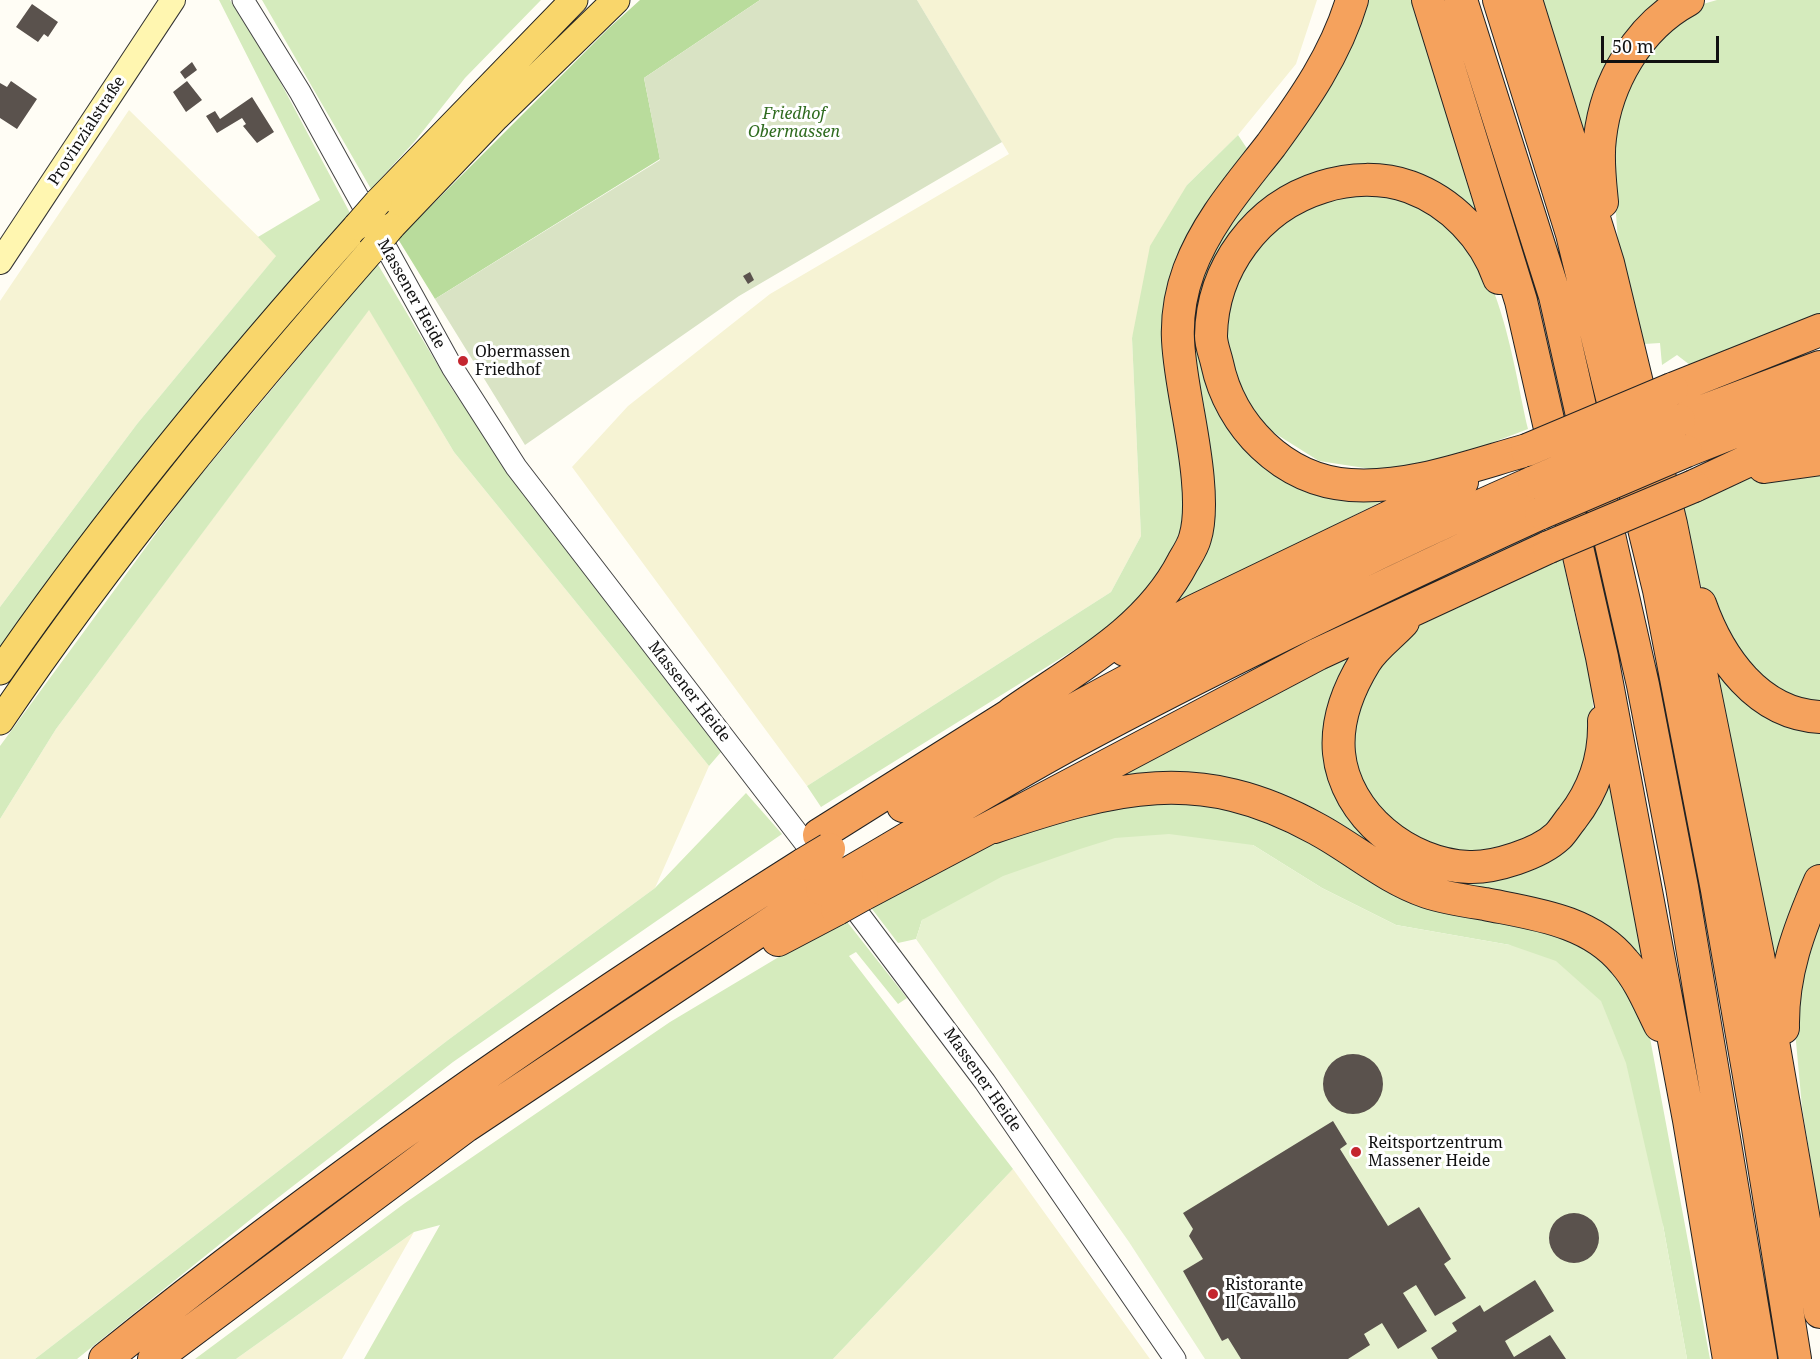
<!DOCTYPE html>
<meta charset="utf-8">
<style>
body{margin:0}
#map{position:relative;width:1820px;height:1359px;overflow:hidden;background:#fffdf5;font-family:"Noto Serif",serif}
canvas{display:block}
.scale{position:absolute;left:1601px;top:36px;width:118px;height:27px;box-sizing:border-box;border:3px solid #111;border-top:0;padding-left:8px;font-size:18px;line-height:21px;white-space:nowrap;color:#111;-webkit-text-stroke:4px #fff;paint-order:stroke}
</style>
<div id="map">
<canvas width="1820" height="1359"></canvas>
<div class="scale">50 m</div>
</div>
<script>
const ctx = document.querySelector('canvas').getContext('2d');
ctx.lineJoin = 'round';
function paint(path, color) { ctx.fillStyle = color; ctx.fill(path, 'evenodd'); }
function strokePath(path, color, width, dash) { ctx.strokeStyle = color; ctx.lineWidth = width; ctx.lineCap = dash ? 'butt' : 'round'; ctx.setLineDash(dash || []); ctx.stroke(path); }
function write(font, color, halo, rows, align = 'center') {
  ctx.font = font + ' "Noto Serif",serif'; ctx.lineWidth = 6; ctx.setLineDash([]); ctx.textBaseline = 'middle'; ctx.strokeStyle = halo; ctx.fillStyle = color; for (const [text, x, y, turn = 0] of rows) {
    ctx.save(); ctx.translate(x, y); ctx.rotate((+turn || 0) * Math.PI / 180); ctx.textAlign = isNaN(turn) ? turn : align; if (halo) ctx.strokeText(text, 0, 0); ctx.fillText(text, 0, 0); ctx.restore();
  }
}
const farmland = new Path2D(`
 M917,0H1317L1296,64L1238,135L1187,185L1132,338L1141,536L1111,592L807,786L572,467L628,406L770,294L1009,154Z
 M129,110L277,255L137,424L0,607V301Z
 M369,309L454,452L709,766L655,888L448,1040L35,1359H0V819L56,729Z
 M1013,1169L1150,1359H833Z
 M414,1232L342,1359H236Z`);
const green = new Path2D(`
 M219,0H230L275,72L350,213L154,443L0,650V607L137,424L276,256L258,237L320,200Z
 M262,0H541L465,78L415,141L371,189Z
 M1359,0H1417L1485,220L1458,195L1422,177L1343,167L1206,290L1238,433L1398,493L1155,617L1196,559L1193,285Z
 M1539,0H1667L1586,147Z
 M1717,0H1820V315L1690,365L1677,355L1662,365L1660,343L1644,344L1619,255L1612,160L1618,107L1632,68L1662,31L1703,4Z
 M1238,135L1248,150L1185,244L1187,484L1181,534L1160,580L1119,622L821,807L807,786L1111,592L1141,536L1132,338L1150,246L1187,185Z
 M1370,189C1397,196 1429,202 1450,222C1502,269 1513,364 1528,429L1452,458L1384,471L1319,461L1260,424L1231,371L1223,318L1237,274L1262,234L1295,209Z
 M377,263L452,389L535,509L721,752L709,766L454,452L369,310L56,729L0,819V746L185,494Z
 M1820,466V712L1782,703L1710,616L1678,508L1752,477Z
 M1562,557L1579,633L1591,671L1595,742L1587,776L1551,825L1511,848L1476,854L1438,848L1403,833L1377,808L1361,781L1352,749V714L1376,661L1410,627Z
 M1363,646L1334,756L1429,866L1561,840L1609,742L1658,990L1628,954L1432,887L1320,825L1101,785Z
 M1709,657L1820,729V864L1789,935L1779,999Z
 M746,793L782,834L453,1062L266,1207L77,1359H35L448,1040L655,888Z
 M1169,798L1241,809L1594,948L1618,972L1647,1022L1710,1359H1687L1663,1225L1510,945L1396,925L1322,888L1253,845L922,920L916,939L898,943L869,905L966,854L1057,816Z
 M1820,903V1218L1802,1107L1794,1020Z
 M844,918L907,998L898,1004L856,952L849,956L1013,1169L833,1359H364L440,1225L414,1232L236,1359H195L405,1203L670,1022Z`);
const forest = new Path2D(`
 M640,0H760L644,78L660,159L435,299L398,239L609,28Z`);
const cemetery = new Path2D(`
 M760,0H917L1002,142L739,296L525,445L435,299L660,160L644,78Z`);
const pitch = new Path2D(`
 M1169,834L1253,845L1322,888L1396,925L1510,945L1556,961L1601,1001L1626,1063L1663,1225L1687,1359H1205L1129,1242L916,939L922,920L1003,876L1080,849L1115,838Z`);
const building = new Path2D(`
 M32,4L58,22L48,37L44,34L38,42L16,27Z
 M192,62L197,70L185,79L180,72Z
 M11,81L37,99L17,129L0,118V83L7,87Z
 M187,81L202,100L186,112L173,92Z
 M252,97L274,132L257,143L243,126L246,124L242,118L217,133L206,116L215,111L220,119Z
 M750,272L754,280L748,284L743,276Z
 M1323 1084a30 30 0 1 1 60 0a30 30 0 1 1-60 0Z
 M1333,1121L1347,1144L1340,1149L1388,1226L1419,1207L1451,1259L1444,1264L1466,1298L1435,1316L1416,1285L1403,1293L1427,1331L1398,1349L1382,1323L1364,1334L1370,1345L1348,1359H1241L1228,1338L1222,1341L1183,1271L1203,1259L1189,1236L1193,1229L1183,1213Z
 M1549 1238a25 25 0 1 1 50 0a25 25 0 1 1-50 0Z
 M1535,1280L1554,1311L1505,1341L1514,1357L1550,1335L1566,1359H1438L1431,1348L1457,1331L1452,1323L1480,1305L1484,1312Z`);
const tertiary = new Path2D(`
 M243,0L300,92L452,367L516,467L822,865
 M843,893L985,1082L1175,1359`);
const secondary = new Path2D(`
 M0,262L173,0`);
const primary = new Path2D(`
 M378,202L574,0
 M391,227L496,117L616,0
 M0,671C108,515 230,368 357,226
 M0,721C112,555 239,402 371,251`);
const motorway = new Path2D(`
 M1428,0L1521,301L1602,657L1689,1120L1729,1359
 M1461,0L1555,296L1643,685L1682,887L1761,1359
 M1499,0L1572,234L1659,590L1717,890L1758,1128L1795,1359
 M1526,0L1608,263L1671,524L1758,955L1820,1312
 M1602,202C1600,181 1597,159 1600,138C1606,83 1638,27 1688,0
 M1499,278C1485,237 1451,202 1410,187C1382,177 1350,178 1322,187C1257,207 1212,268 1211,336C1211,345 1215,354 1217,363C1230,426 1283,480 1350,485C1410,489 1470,466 1527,450
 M1672,389L1820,330
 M1679,420L1820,367
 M1686,451L1820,398
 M1764,467L1820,459
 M1694,486L1820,427
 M1700,604C1719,658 1758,714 1820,717
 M1403,622C1391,635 1374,647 1365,662C1349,688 1336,721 1339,753C1345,815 1408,865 1469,867C1494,868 1539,854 1558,836C1563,831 1567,824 1572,818C1594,790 1605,756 1604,721
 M1125,650L1194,611L1462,482
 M1012,713C1073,670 1147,632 1183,562C1187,555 1193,546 1195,538C1205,506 1194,446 1188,412C1179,359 1170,322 1189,270C1207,222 1240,185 1271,145C1304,100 1336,54 1352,0
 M903,806C1108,687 1317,577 1534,482
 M994,827C1115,787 1198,763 1317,829C1354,849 1386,878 1427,892C1445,898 1466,901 1485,904C1534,914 1590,920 1624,962C1640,980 1649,1003 1660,1025
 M819,835L1029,703
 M847,874C923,830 998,783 1076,741C1228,659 1384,585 1541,513
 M862,895L1318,654L1549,547
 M778,940L837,909
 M1783,1028C1782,974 1799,929 1820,881
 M105,1359C327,1180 563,1016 804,864
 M154,1359L466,1126L822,889`);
const primaryBridge = new Path2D(`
 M357,226L378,202
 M371,251L391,227`);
const motorwayBridge = new Path2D(`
 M1527,450L1672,389
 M1534,482L1679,420
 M1541,513L1686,451
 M1549,547L1694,486
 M804,864L829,849
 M822,889L847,874
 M837,909L862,895`);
const markers = [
 [463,361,6,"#c4262e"],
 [1356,1152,6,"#c4262e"],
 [1213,1294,6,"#c4262e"]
];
const parkNames = [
 ["Friedhof",794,114],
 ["Obermassen",794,132]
];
const streetNames = [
 ["Provinzialstraße",87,131,-57],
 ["Massener Heide",411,294,61],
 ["Massener Heide",689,692,52],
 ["Massener Heide",982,1080,55]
];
const poiNames = [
 ["Obermassen",475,352],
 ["Friedhof",475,370],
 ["Reitsportzentrum",1368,1143],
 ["Massener Heide",1368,1161],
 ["Ristorante",1225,1285],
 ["Il Cavallo",1225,1303]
];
paint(farmland, '#f6f3d4');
paint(green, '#d5ebbd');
paint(forest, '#b9dc9c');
paint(cemetery, '#d9e3c4');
paint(pitch, '#e6f2cf');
paint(building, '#5a524d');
strokePath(tertiary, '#444', 23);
strokePath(secondary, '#333', 26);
strokePath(primary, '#222', 29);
strokePath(motorway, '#222', 34);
strokePath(tertiary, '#fff', 21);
strokePath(secondary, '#fff6b0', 24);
strokePath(primary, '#f9d66b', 27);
strokePath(motorway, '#f5a25d', 32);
strokePath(primaryBridge, '#222', 29, []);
strokePath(motorwayBridge, '#222', 34, []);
strokePath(primaryBridge, '#f9d66b', 27);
strokePath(motorwayBridge, '#f5a25d', 32);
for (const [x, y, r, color] of markers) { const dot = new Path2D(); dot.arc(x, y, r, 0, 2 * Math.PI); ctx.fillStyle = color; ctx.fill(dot); strokePath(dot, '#fff', 2); }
write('italic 16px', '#2f6b1f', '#fff', parkNames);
write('16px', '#111', '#fff', streetNames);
write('16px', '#111', '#fff', poiNames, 'left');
</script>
